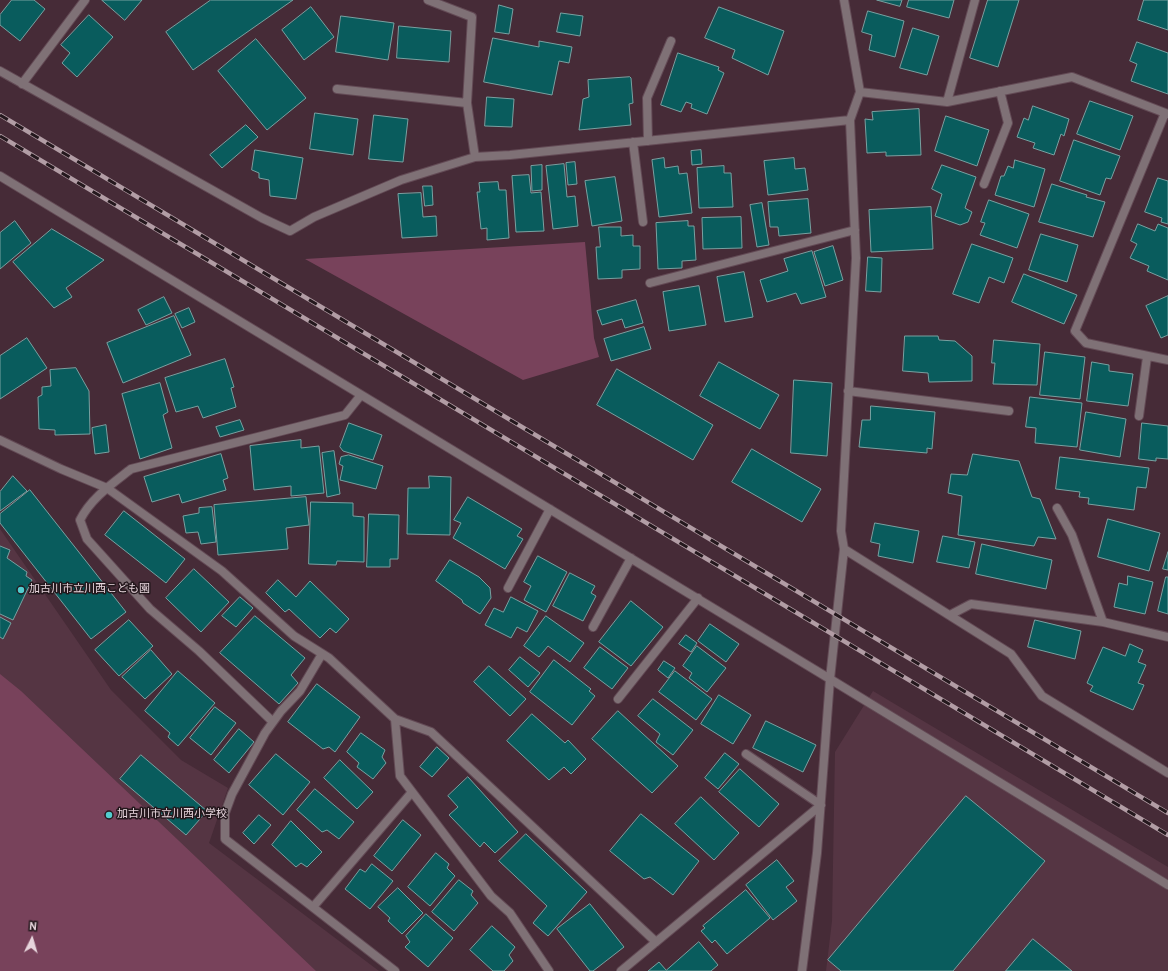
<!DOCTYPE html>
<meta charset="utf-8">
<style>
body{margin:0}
#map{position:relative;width:1168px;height:971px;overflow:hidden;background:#462b37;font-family:Overpass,sans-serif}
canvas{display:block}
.north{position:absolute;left:12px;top:919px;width:40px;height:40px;-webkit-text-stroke:3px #24181d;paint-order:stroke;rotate:5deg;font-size:11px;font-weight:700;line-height:16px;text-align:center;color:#e7d5dc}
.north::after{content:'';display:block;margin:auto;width:14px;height:18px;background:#e7d5dc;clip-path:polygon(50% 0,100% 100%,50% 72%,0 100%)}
</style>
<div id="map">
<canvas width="1168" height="971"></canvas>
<div class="north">N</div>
</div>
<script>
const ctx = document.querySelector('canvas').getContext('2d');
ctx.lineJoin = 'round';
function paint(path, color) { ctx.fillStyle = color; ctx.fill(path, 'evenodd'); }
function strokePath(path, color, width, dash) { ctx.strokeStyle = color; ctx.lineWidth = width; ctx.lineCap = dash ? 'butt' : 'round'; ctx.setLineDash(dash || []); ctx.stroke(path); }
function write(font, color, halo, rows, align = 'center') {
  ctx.font = font + ' Overpass,"Noto Sans JP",sans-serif'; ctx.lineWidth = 3; ctx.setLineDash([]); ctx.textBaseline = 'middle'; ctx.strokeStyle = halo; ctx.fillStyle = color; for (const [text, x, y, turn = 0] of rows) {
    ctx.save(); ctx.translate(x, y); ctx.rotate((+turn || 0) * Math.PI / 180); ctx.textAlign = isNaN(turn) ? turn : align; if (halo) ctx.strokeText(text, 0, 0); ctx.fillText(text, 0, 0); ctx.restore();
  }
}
const built = new Path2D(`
 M0,529L111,690L181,760L228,788L209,843L379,971H0Z
 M873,691L1168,867V971H826L832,921L835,752Z`);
const green = new Path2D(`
 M585,242L594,338L599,357L523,380L305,259Z
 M0,674L21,691L316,971H0Z`);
const building = new Path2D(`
 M12,0H34L45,9L20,41L0,25V15Z
 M102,0H142L125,20Z
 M211,0H293L193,70L166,32Z
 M877,0H902L900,6Z
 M909,0H954L949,18L907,7Z
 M988,0H1019L998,67L970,58Z
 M1144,0H1168V30L1138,20Z
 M499,5L513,9L509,34L495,32Z
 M311,7L334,37L304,60L282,30Z
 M719,7L784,31L768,75L732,58L735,50L705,38Z
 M868,11L904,21L895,57L869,50L872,35L862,32Z
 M561,13L583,16L580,36L557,32Z
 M89,15L113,37L77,77L62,63L70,53L61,45Z
 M341,16L394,23L388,60L336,52Z
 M399,26L451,31L449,62L397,58Z
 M913,28L939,36L927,75L900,68Z
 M493,38L539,47V41L572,47L569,63L559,61L552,95L484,82Z
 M256,39L306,98L267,130L218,71Z
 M1137,42L1168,53V94L1131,81L1137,64L1130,61Z
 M678,53L719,67L718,70L724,73L707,114L691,108L692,104L686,102L681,112L661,105Z
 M630,77L631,78L633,103L629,104L631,125L579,130L583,99L589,97L588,80Z
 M487,97L514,99L512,127L485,126Z
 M1090,101L1133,116L1120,150L1077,134Z
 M1033,106L1069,119L1064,136L1061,134L1054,155L1033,148L1035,143L1017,137L1024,118L1028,120Z
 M919,109L921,155L886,156V152L867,153L865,119L873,120L872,112Z
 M315,113L358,119L353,155L310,149Z
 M374,115L408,119L403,162L369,159Z
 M946,116L989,130L977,166L935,151Z
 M246,125L258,137L222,168L210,155Z
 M1074,140L1120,156L1111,179L1106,178L1100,195L1060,181Z
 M255,150L303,158L296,199L270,196L269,180L259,178V173L252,170Z
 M701,150L702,164L692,165L691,151Z
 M664,158L665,168L678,166L679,174L687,173L692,213L659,217L652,160Z
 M794,158L795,169L805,168L808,190L768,195L764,161Z
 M1015,160L1045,169L1034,207L995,195L1001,176H1004L1008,166L1013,168Z
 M575,162L577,184L568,185L566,163Z
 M564,164L567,197L575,196L578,226L553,229L546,166Z
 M542,165V190L532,191L531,166Z
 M942,165L976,177L965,208L972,212L968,222L960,225L935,216L942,194L932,189Z
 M724,166V173H731L733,207L699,208L697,168Z
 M529,175L531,193L541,192L544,231L516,232L512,176Z
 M615,177L622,221L592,226L585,181Z
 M1158,178L1168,181V224L1161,222L1162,218L1145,212Z
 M498,182L499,190H506L509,238L487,240V228L481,229L477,192H480L479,183Z
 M1052,184L1087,195L1086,197L1105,202L1093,237L1039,222Z
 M423,186H432L433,205L425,206Z
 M421,193L423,217L436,216L437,236L402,238L398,194Z
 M808,199L811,233L779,236L778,227H770L768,202Z
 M989,200L1029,214L1017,248L980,235L985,223L981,222Z
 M762,203L769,245L757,247L750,205Z
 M931,207L933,249L871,252L869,210Z
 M741,217L742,248L703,249L702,218Z
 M15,221L31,243L0,269V233Z
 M688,221V226H694L696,260L682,261V268L658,269L656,223Z
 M1138,224L1155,231L1158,224L1168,228V280L1147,271L1149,266L1130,258L1137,244L1131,241Z
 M599,227H621V236L633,235V246H640V269L622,270V278L598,279L596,247H600Z
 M52,229L104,260L66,288L72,297L54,308L13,262Z
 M1041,234L1078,245L1067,282L1029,270Z
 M972,244L1013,258L1004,283L989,277L979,303L953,294Z
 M833,246L843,280L825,286L814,252Z
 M812,251L826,297L801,304L796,293L767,302L760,280L788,271L784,259Z
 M868,257L882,258L881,292L866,291Z
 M744,272L753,317L725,322L717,277Z
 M1024,274L1077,295L1064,324L1012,302Z
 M699,286L706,325L669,331L663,292Z
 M1168,296V335L1161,338L1146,306Z
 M164,297L172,313L146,325L138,310Z
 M636,300L643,323L625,328L622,319L602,325L597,311Z
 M189,308L195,322L182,328L175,314Z
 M174,316L191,355L123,383L107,343Z
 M644,327L651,349L611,361L604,339Z
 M905,336H938L939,340L955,341L972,356V381L929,382L928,373L903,371Z
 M27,338L47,368L0,399V356Z
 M994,340L1040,344L1037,385L993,384L995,363H992Z
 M1045,352L1085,357L1080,399L1040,395Z
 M225,359L234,387L231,388L236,407L203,418L198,406L176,412L165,378Z
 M719,362L779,395L760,429L700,396Z
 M1092,362L1109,365V371L1133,374L1128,406L1087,401Z
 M76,368L89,391L90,434L55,435V430L39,429L38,397L42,395V387L51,386L50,370Z
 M617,369L713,425L693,460L597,405Z
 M794,380L832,383L827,456L791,453Z
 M160,383L168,412L163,415L172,448L140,459L122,394Z
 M1030,397L1082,403L1077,447L1035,443L1036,428L1026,427Z
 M871,406L935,412L932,449L927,448V453L859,447L862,420H870Z
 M1086,412L1126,419L1120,457L1080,450Z
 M240,420L244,430L220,437L216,427Z
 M349,423L382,435L373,460L343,451L340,447Z
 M1142,423L1168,426V459L1156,458V461L1139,459Z
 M106,425L109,452L95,454L92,428Z
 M301,440V448L319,446L324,493L291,496V486L254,490L250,446Z
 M752,449L821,489L802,522L732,482Z
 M334,451L340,494L327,497L322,453Z
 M221,454L228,478L223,480L226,490L182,503L179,494L152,502L144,477Z
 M973,454L1019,461L1032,497L1040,499L1056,539L1038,537L1034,546L958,535L962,496L948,493L951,474L967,475Z
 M349,455L383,466L376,489L340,480L343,466L339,464L341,457Z
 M1060,457L1149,468L1146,488L1137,487L1134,510L1088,504L1089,498L1079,497L1080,492L1056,489Z
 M13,476L27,491L0,511V492Z
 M429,476L451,477L450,535L407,534L408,488H429Z
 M30,490L126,612L91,639L0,523V514Z
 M306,497L309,525L286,528L288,549L218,555L214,505Z
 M468,497L522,529L517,536L523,539L505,569L453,538L461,523L454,520Z
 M311,502L353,503V516L364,517V562L337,561L336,565L309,564Z
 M212,507L216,542L201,544L198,532L186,533L183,516L199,513V508Z
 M124,511L185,559L166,583L105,535Z
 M369,514L399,515L398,559H390V567H367Z
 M1108,519L1160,533L1149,571L1098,557Z
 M875,523L919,531L913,563L878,556L880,544L871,542Z
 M943,536L975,542L969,568L937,562Z
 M982,544L1052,560L1046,589L976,574Z
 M0,546L10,550L7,558L27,572L26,576L32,580L13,620L0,614Z
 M1168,552V570L1163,569Z
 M538,556L567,572L546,612L524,600L531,586L524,582Z
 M450,560L479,577L490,588L491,598L480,614L463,603L462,600L436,581Z
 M194,569L229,602L201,632L166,598Z
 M570,573L595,586L591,593L596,596L583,621L553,606Z
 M1128,576L1153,582L1145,614L1114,607L1119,583L1127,585Z
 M1166,577H1168V614L1158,611Z
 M278,580L296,597L310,581L349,619L336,633L330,628L320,638L289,609L285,612L266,593Z
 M240,597L253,608L236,627L222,616Z
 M511,597L538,611L527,632L517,627L511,638L485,625L494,608L503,612Z
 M631,601L663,627L631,666L599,642Z
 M255,616L305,658L291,675L298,683L279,704L220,653Z
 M546,616L584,643L570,662L548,646L539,657L524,646Z
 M0,617L11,623L3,639L0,637Z
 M129,620L153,646L119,676L95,650Z
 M1035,620L1081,631L1075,659L1028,647Z
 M710,624L739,644L726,662L698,641Z
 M686,635L697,643L691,652L679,644Z
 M1130,644L1143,650L1138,662L1146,665L1138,683L1144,685L1133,710L1090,691L1093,686L1087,683L1103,647L1125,656Z
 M697,646L726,668L707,692L689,678L692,673L683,666Z
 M600,647L628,668L612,689L584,668Z
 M151,650L172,674L145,699L122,677Z
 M520,657L540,673L528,687L509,670Z
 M554,660L591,689L589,691L595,696L572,725L530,692Z
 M664,661L675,668L668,678L658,670Z
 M489,666L526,699L510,716L474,682Z
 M178,671L215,703L178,746L168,737L170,733L145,711Z
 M675,671L712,699L696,720L659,692Z
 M317,684L360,717L335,752L329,747L323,749L288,722Z
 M719,695L751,715L733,744L701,724Z
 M653,699L693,730L673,755L656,742L660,734L638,716Z
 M215,707L236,723L211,755L190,738Z
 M618,711L678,766L652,793L592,739Z
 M532,714L565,743L568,740L586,759L571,774L564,767L549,780L507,741Z
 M766,721L816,745L803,772L753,748Z
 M239,729L254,742L229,773L214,760Z
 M361,733L385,750L382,757L386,763L373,779L357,767L359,763L347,752Z
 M437,747L449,758L432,777L420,767Z
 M725,753L739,764L718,789L705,778Z
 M276,754L310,782L283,815L249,785Z
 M141,755L207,811L186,835L120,779Z
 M340,760L373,792L357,809L324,778Z
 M740,769L779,804L759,827L719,792Z
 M468,777L518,832L495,853L484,842L480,847L449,815L458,807L448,796Z
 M315,789L354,822L339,839L327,830L322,832L297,810Z
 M966,796L1045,861L953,971H841L828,960Z
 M701,797L739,833L714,860L675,824Z
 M641,814L699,861L673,895L650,877L644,879L610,851Z
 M259,815L271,825L254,844L243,833Z
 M403,820L421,835L392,871L374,856Z
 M291,821L322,852L307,867L301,863L296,867L272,845Z
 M526,834L587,892L548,936L533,923L547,906L499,861Z
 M436,853L449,864L447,868L455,876L430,906L408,887Z
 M777,860L794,881L786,887L797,901L773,920L746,885Z
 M372,864L393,881L370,909L345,889L360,869L365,872Z
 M459,880L473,891L471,895L478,903L454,931L432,912Z
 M398,888L423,913L402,934L388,921L390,918L378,907Z
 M746,890L770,918L727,954L715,940L712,943L701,931L705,928L703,926Z
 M590,904L624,947L593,971H590L557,929Z
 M426,914L453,938L428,967L405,947L410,942L406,936Z
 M492,926L515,947L509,955L513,961L504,971H493L470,950Z
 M1033,939L1072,971H1006Z
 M699,942L718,965L711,971H648L659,962L666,970Z`);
const service = new Path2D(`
 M830,679L1168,885`);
const minor = new Path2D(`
 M428,0L472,17L467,103L475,157
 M0,71L262,218L290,231L314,217L401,180L475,157L510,155L850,120
 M22,84L85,0
 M337,89L467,103
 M860,92L947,102L975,0
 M947,102L1072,77L1168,114
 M1165,113L1075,331L1086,343L1168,360
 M648,141L647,98L671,41
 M633,142L643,222
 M0,176L830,679
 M984,184L1008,123L1000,91
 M650,283L855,230
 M848,391L1009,411
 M1139,416L1147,357
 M0,440L61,469L107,488L222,571L294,636L329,658L395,719L400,776L491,896L510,913L549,971
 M1057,508L1072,535L1103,622
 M844,549L1011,654L1042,696L1168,773
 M508,588L550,509
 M950,615L971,604L1103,622L1168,637
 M593,627L631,558
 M322,654L300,691L281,711L265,733L232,794L225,813V839L395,971
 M618,699L698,598
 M395,719L431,732L656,942
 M273,722L199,651L150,609L87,539L80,520C91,498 112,484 131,469L345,415L361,395
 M313,907L412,792
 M621,971L821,805L746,754
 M802,971L817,853L830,679L844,549L841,531L856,258L850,120L860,92L844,0`);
const rail = new Path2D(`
 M0,115L1168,813
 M0,136L1168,835`);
const markers = [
 [21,590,4,"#52cdcf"],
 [109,815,4,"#52cdcf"]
];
const poiNames = [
 ["加古川市立川西こども園",29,590],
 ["加古川市立川西小学校",117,815]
];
paint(built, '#553543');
paint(green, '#78425b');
paint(building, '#095c5d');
strokePath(building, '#78a1a1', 1);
strokePath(service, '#634a55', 10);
strokePath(minor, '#634a55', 10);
strokePath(service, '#7f7176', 8);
strokePath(minor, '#7f7176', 8);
strokePath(rail, '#b29da5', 4.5);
strokePath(rail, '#24181d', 3, [9]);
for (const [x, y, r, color] of markers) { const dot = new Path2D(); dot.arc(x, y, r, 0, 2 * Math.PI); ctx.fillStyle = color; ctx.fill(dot); strokePath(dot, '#24181d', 1.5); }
write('11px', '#e7d5dc', '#24181d', poiNames, 'left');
</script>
